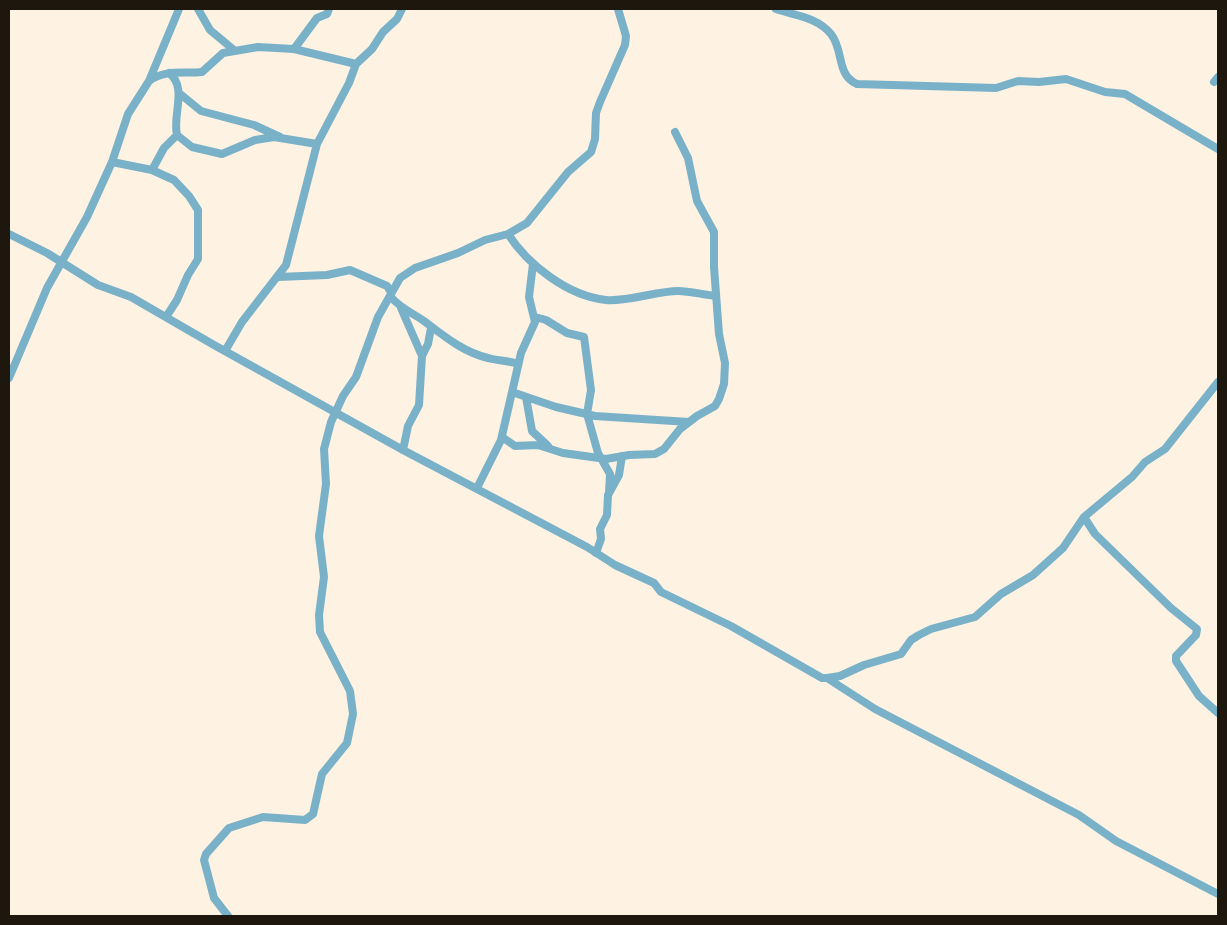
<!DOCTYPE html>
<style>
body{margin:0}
#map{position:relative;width:1227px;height:925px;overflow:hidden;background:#fef2e3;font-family:Figtree,sans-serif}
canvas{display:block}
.frame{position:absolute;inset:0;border:10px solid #1e170e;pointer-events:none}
</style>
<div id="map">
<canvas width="1227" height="925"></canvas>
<div class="frame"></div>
</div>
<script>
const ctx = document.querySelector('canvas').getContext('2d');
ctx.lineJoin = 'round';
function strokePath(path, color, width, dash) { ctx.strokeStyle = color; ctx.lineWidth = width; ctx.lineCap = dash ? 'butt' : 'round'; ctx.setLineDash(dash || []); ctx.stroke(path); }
const minor = new Path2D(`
 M198,9L210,30L234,50
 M776,9C796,16 817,17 831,34C844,50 836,75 857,84L996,88L1018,81L1039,82L1066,79L1105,92L1125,94L1218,149
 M294,49L317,18L327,14L329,9
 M169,73C188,87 172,116 177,135
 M149,81C165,69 184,74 202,72L223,53L258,47L294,49L356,64
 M1214,82L1218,77
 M179,93L201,111L254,125L280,137
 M112,162L152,170L174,180L189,196L198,210V259L188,275L177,300L166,317
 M152,170L164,148L177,135L192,147L222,154L255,140L274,137L317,144
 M9,234L47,253L98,285L131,297L214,345L403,450L587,547L615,565L654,583L661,592L731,626L822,678H827L875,709L1079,815L1116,841L1218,894
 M508,234C528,265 568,296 606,300C627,302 657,291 678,291C690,291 704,295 716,296
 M278,277L327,275L350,270L387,286L391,292
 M390,296C401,309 411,312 424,321C444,336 463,352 488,358C498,361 508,360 518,364
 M401,308L422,356L419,405L408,426L403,450
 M535,317L546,320L567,333L584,337L591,390L587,414L598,453L610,474L609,493
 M225,351L242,322L286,265L317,144L349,83L356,64L372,49L383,32L397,19L402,9
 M422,356L428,344L431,328
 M9,378L47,288L87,217L112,162L128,114L149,81L179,9
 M512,392L556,407L595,416L689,422
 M526,397L532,431L548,446
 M502,437L515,446L538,445L563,453L606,459L629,455L655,454L664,449L680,429L697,416L715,406L719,399L724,384L725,363L719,334L714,267V232L697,201L688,158L675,132
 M477,488L501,440L521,353L535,322L529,297L533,264
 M1084,517L1095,534L1171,608L1197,629L1196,635L1176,656V661L1199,696L1218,713
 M596,553L601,539L600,529L607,515L608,495L619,475L622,456
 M827,678L840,676L864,665L901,654L911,640L919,635L931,629L975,617L1001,594L1033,575L1063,548L1084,517L1132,477L1145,462L1165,449L1218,382
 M228,916L214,898L204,860L206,854L229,828L263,817L305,820L313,814L322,774L347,743L353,714L350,691L320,632L319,615L324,577L319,536L326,484L324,449L331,422L343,396L356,377L378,317L400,278L415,268L458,253L485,240L508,234L527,223L568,172L591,152L595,139L596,113L600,102L625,45L626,36L618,9`);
strokePath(minor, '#79b1c8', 8);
</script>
